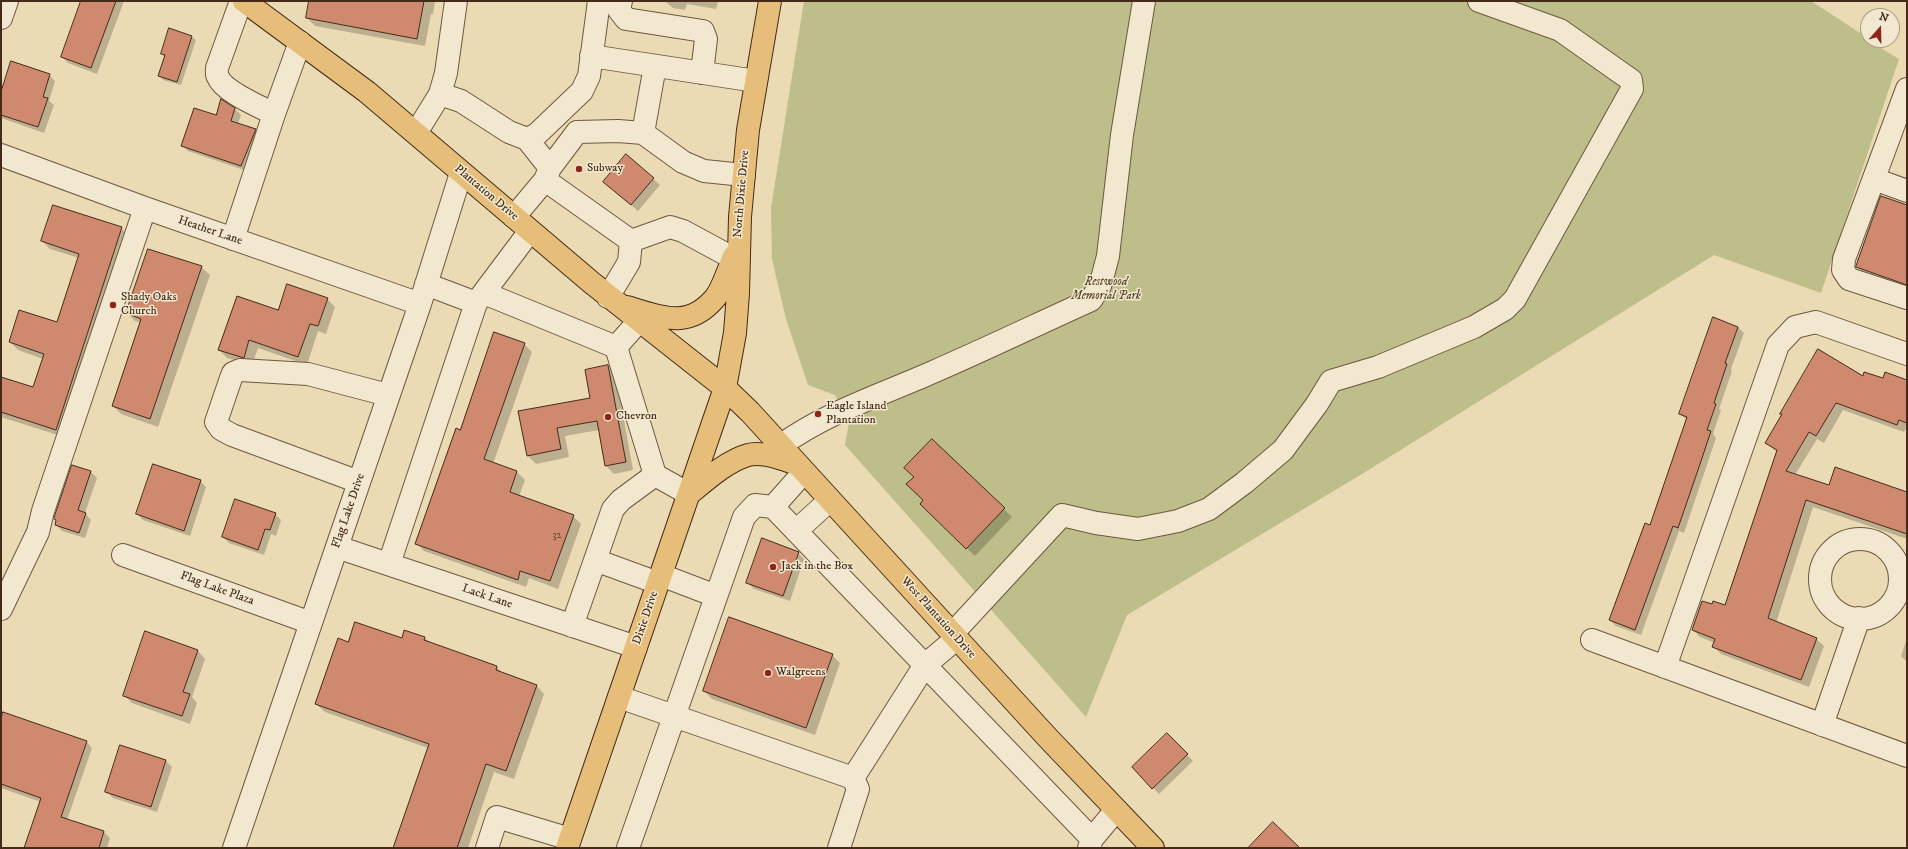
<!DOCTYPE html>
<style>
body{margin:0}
#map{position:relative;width:1908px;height:849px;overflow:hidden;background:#ebdbb5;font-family:"IM FELL DW Pica",serif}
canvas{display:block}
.frame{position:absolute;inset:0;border:2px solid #442b19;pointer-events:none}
.north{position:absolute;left:1860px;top:8px;width:40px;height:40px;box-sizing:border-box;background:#f2e8cf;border:1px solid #ac9c86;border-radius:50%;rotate:20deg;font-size:11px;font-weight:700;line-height:16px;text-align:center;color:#442b19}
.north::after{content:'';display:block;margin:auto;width:14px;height:18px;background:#8f2418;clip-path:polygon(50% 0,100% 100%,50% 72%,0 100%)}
</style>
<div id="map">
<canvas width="1908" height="849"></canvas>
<div class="frame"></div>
<div class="north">N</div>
</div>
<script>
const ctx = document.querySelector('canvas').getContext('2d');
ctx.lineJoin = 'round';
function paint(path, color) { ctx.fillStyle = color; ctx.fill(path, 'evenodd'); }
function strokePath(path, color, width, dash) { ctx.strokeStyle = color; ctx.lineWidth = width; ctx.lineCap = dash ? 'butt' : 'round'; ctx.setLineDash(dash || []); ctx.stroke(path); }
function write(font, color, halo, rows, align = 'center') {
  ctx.font = font + ' "IM FELL DW Pica",serif'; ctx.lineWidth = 3; ctx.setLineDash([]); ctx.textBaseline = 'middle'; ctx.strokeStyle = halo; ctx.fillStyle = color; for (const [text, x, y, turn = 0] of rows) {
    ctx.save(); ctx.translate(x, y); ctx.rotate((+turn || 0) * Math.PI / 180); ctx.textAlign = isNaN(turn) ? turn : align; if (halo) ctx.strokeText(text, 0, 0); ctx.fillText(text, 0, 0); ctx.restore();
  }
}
const green = new Path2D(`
 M804,1H1811L1868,38V40L1899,59L1821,293L1714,255L1362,474L1127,615L1086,717L845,445L849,423L835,395L808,385L786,319L772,259L771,208Z`);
const shadow = new Path2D(`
 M82,1H124L97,74L68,63L62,57Z
 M310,1H435L433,14H431L425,46L315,26L307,18Z
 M663,1H718L716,9L687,4L685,10L673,8L666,2Z
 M170,30L192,37L196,40L181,85L163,80L159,76L165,57L162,54Z
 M49,75L55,81L49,101L54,105L44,133L1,118V96Z
 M235,109L241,115L238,124L255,130L261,136L247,171L188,151L182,145L216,117Z
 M626,155L660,185L638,211L610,187Z
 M1881,197L1907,206V290L1866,276L1858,268L1857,262Z
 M121,228L129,236L64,437L1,417V378L34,388L43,359L18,350L10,342L58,324L79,258L50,249L42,241Z
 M201,267L210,275L158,427L121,414L113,406L141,323L135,321L127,313Z
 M327,299L335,307L326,334L318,331L307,365L258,348L252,365L227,358L219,350L278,312Z
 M1713,318L1738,327L1744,333L1731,369L1732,371L1719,409L1721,410L1713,434L1716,438L1684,533L1679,531L1641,635L1616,626L1610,620L1651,526L1687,420L1680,414Z
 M524,344L532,352L493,464L517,472L525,480L519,496L573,516L581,524L558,589L529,578L526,587L424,551L416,543L461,431Z
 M608,366L616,375L633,470L614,474L606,466L599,430L565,436L569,457L536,464L527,455L519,412L591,399Z
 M1863,377L1907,381V427L1904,432L1843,410L1824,443L1817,439L1795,475L1830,486L1907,493V539L1813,507L1776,623L1816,639L1824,646L1809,687L1721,654L1714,647L1715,643L1700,637L1693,630L1712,606L1726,607L1777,452L1766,443L1783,415L1781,413Z
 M932,441L1012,517L975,556L929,512L915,477Z
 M91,472L97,478L85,513L91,520L85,538L62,531L56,525Z
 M200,481L206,487L190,536L143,520L137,514Z
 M275,514L281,520L276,536L271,534L264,555L229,543L223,537Z
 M798,553L804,559L790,601L754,589L748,583Z
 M425,638L431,644L497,667L503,674L536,685L544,694L514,779L494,772L468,848H393L428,748L325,712L316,704L349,643Z
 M1907,638V662L1901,656Z
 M197,650L205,659L192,697L197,703L190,724L132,703L124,695Z
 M832,655L840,663L815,735L712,699L704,691Z
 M1,722L86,741L92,748L67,820L104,832L110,838L107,848H26L41,802L1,788Z
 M1167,734L1193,761L1159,794L1133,767Z
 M166,761L172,767L157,812L113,798L107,792Z`);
const building = new Path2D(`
 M81,1H116L91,68L61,57Z
 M309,1H424L417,39L306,18Z
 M169,28L192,36L177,82L158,76L165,55L161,54Z
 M11,61L50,74L43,97L48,98L38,127L1,115V92Z
 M221,99L235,108L231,121L256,129L241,166L181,146L194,108L216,115Z
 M626,154L654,178L631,205L603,182Z
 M1881,196L1907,205V285L1856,267Z
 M53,205L122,227L56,430L1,412V377L33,387L44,354L9,342L19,310L57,322L79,254L41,241Z
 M148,249L202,266L150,419L112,406L141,319L126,313Z
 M287,284L328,298L318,326L310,324L298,357L249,340L244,358L218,350L237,296L278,310Z
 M1713,317L1738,327L1725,363L1727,364L1714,403L1716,404L1707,430L1711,431L1699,467L1678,528L1673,526L1635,630L1609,620L1645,523L1650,525L1687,417L1679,414Z
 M494,332L525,343L484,459L517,471L510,492L574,515L550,581L520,571L518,580L415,544L456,428L460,430Z
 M1818,349L1863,376L1864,372L1883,378L1885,372L1907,380V423L1899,420L1897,425L1836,403L1816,436L1809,432L1786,471L1829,485L1835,467L1907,492V534L1806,500L1768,618L1817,638L1801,680L1712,647L1715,639L1692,630L1702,601L1712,604L1713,601L1725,605L1777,450L1765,443L1782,414H1780Z
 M608,365L626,462L605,466L597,421L557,428L561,449L527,456L518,411L590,398L585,370Z
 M932,439L1005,508L966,549L920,504L923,500L906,484L914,477L904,468Z
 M153,464L201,480L184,531L136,514Z
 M72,465L91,471L78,510L86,513L79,533L55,525L56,520L54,519Z
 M235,499L276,513L270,530L265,529L258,550L222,537Z
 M762,538L799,552L783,596L746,583Z
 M729,617L833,654L806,728L703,691Z
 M355,622L402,638L404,630L425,637L424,640L497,666L496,670L537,685L506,771L486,764L457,848H393L429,744L315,704L338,638L348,642Z
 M145,631L198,650L183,692L190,694L182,716L123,696Z
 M3,712L87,741L61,817L104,831L99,848H24L41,798L1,784V719Z
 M1167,733L1188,754L1152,789L1132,767Z
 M120,745L166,760L151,807L105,792Z
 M1273,822L1300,848H1248Z`);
const minor = new Path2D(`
 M241,1L217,68C217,71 216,75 218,77C224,92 259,106 274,114
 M621,1L619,10L626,19L703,31L706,39L702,73
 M1,18L7,1
 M591,56L756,81
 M1907,89L1844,259L1843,270L1849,279L1907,298
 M440,94L461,101L509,132L527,139L537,134L582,91L589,76L599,1
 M416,133L440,94L446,73L456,1
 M643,133L655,66
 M527,139L550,168
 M1,155L145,208L420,304
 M1874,179L1907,191
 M545,180L550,168L577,132L618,131L643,133L683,162L704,171L744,175
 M514,217L545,180L631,241L629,262L608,297
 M233,239L274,114L300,42
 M631,241L670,227L683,231L733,258
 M426,284L476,303
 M484,293L616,347L639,321
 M616,347L655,475L689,494
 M780,446C827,412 881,395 933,372C986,349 1038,324 1091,300L1100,286L1108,256L1122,135L1144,1
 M359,482L232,435L221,429L216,422L231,378L233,373L240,370L308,374L388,395
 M773,507L804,472
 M796,531L830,500
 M1820 579a40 40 0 1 1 80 0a40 40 0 1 1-80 0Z
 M337,547L636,647
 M123,555L311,623
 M595,560L658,583
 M389,564L476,303L530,231
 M661,575L716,596
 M1,609L38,532L43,511L145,208
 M572,626L613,509L621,500L655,475
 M952,634L1062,515L1096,523L1138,529L1178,521L1209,509L1244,483L1283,450L1317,404L1331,381L1378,367L1474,327L1505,309L1515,299L1632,89L1631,80L1560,30L1479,1
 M1592,640L1907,756
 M1665,667L1778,345L1795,327L1816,322L1907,354
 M619,697L853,778L858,789L839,848
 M1822,725L1859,618
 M853,778L925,665L957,638
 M234,848L420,304L461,173
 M487,848L497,817L570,839
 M628,848L744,517L755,505L773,507L1092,839
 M1089,848L1092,839L1116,810`);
const major = new Path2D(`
 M244,1L367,92L592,283L725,388L750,412L1047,737L1153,848
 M627,307C661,317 688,330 715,298C722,290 730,266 734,256
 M689,494C706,480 727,461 748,455C762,451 784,459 797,464
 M567,848L725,388L735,333L738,293L740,217L748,130L770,1`);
const markers = [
 [579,169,4,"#8f2418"],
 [113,305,4,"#8f2418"],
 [818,414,4,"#8f2418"],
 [608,417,4,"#8f2418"],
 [773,567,4,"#8f2418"],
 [768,673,4,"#8f2418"]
];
const numberNames = [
 ["32",557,536]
];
const poiNames = [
 ["Subway",587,169],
 ["Shady Oaks",121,298],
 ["Church",121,312],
 ["Eagle Island",826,407],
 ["Plantation",826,421],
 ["Chevron",616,417],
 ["Jack in the Box",781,567],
 ["Walgreens",776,673]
];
const streetNames = [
 ["Plantation Drive",486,193,40],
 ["North Dixie Drive",742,194,-85],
 ["Heather Lane",210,231,19],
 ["Flag Lake Drive",349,511,-71],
 ["Flag Lake Plaza",217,589,20],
 ["Lack Lane",487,597,19],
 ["Dixie Drive",646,618,-71],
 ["West Plantation Drive",938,618,48]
];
const parkNames = [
 ["Restwood",1106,283],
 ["Memorial Park",1106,297]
];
paint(green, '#bdbe89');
paint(shadow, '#0003');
paint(building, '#ce896e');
strokePath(building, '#442b19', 1);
strokePath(minor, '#6e5740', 24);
strokePath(major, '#442b19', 24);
strokePath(minor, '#f2e8cf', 22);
strokePath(major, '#e6be7a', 22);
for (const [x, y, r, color] of markers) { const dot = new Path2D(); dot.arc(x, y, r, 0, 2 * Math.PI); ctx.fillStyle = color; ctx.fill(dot); strokePath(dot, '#f2e8cf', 1.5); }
write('10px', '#66422e', null, numberNames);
write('12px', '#442b19', '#f2e8cf', poiNames, 'left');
write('12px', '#442b19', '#f2e8cf', streetNames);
write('italic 12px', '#5c482f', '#f2e8cf', parkNames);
</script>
